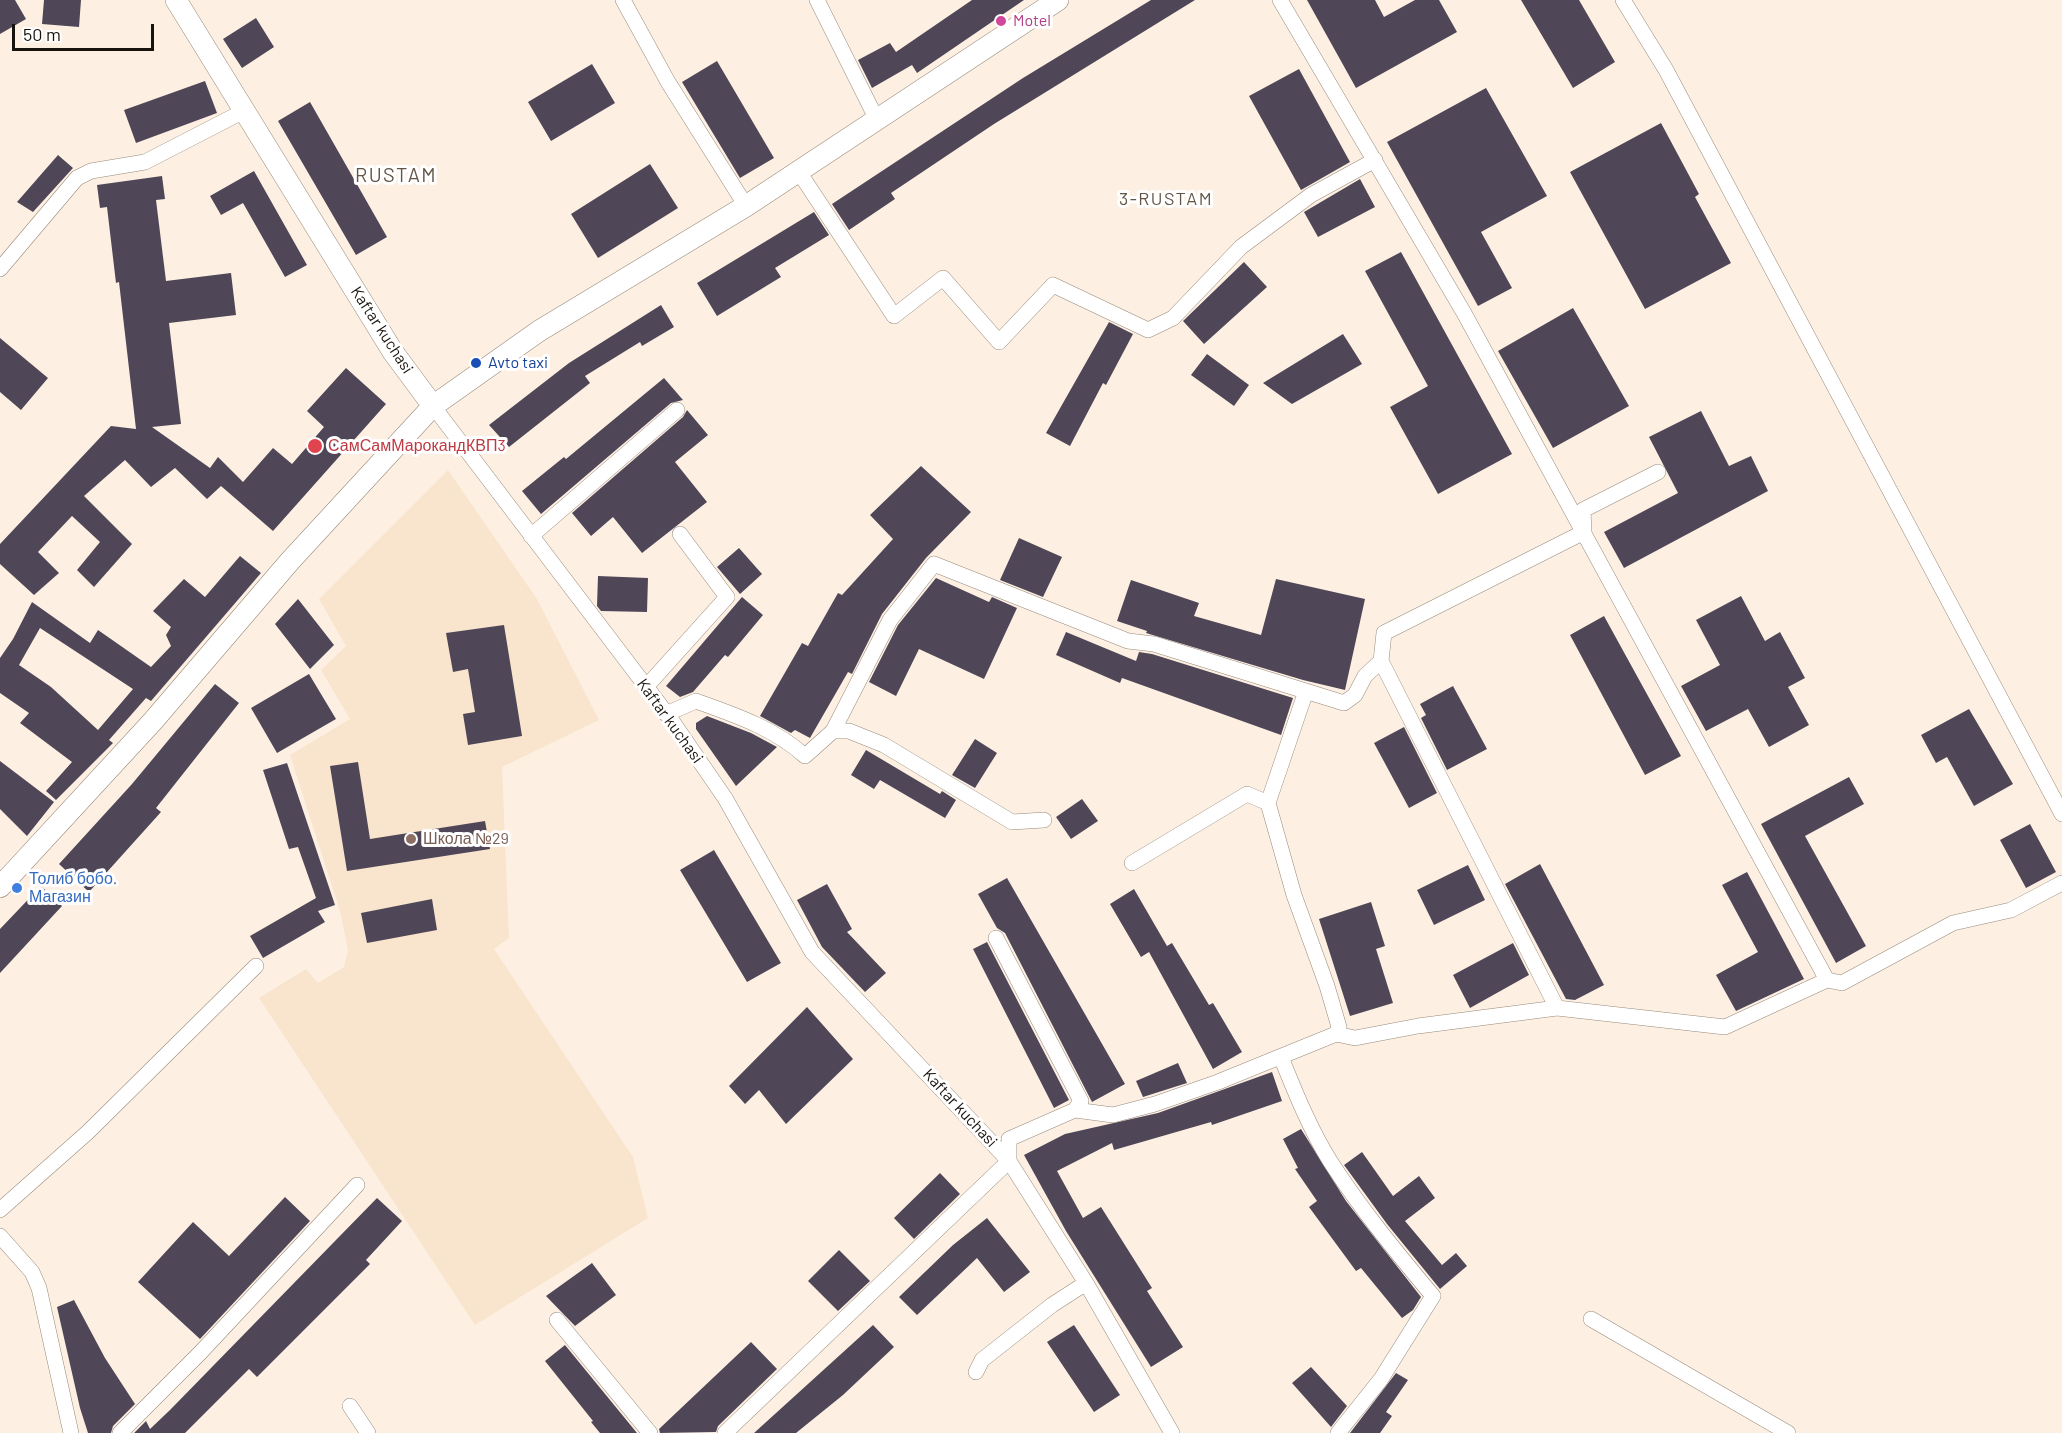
<!DOCTYPE html>
<meta charset="utf-8">
<style>
body{margin:0}
#map{position:relative;width:2062px;height:1433px;overflow:hidden;background:#fdf0e3;font-family:Barlow,sans-serif}
canvas{display:block}
.scale{position:absolute;left:12px;top:24px;width:142px;height:27px;box-sizing:border-box;border:3px solid #19130e;border-top:0;padding-left:8px;font-size:18px;line-height:21px;white-space:nowrap;color:#19130e;-webkit-text-stroke:4px #fff;paint-order:stroke}
</style>
<div id="map">
<canvas width="2062" height="1433"></canvas>
<div class="scale">50 m</div>
</div>
<script>
const ctx = document.querySelector('canvas').getContext('2d');
ctx.lineJoin = 'round';
function paint(path, color) { ctx.fillStyle = color; ctx.fill(path, 'evenodd'); }
function strokePath(path, color, width, dash) { ctx.strokeStyle = color; ctx.lineWidth = width; ctx.lineCap = dash ? 'butt' : 'round'; ctx.setLineDash(dash || []); ctx.stroke(path); }
function write(font, color, halo, rows, align = 'center') {
  ctx.font = font + ' Barlow,sans-serif'; ctx.lineWidth = 6; ctx.setLineDash([]); ctx.textBaseline = 'middle'; ctx.strokeStyle = halo; ctx.fillStyle = color; for (const [text, x, y, turn = 0] of rows) {
    ctx.save(); ctx.translate(x, y); ctx.rotate((+turn || 0) * Math.PI / 180); ctx.textAlign = isNaN(turn) ? turn : align; if (halo) ctx.strokeText(text, 0, 0); ctx.fillText(text, 0, 0); ctx.restore();
  }
}
const built = new Path2D(`
 M448,470L537,599L599,720L502,767L509,938L494,949L633,1157L648,1218L475,1325L259,998L306,969L318,983L344,967L348,950L340,911L290,755L350,719L321,670L346,646L319,599Z`);
const building = new Path2D(`
 M0,0H15L26,19L0,34Z
 M44,0H81L79,27L42,24Z
 M972,0H1024L917,73L912,65L872,88L858,60L890,43L896,52Z
 M1151,0H1195L994,124L891,193L895,199L849,230L832,204L1023,78Z
 M1307,0H1375L1384,17L1415,0H1439L1457,32L1356,88Z
 M1521,0H1579L1615,62L1573,88Z
 M256,18L274,47L242,68L223,39Z
 M717,61L774,158L740,178L682,82Z
 M592,64L615,103L551,141L528,102Z
 M1299,69L1350,162L1301,190L1249,96Z
 M205,81L217,113L136,143L124,110Z
 M1486,88L1547,196L1481,232L1512,288L1478,306L1387,142Z
 M310,102L387,237L356,255L278,121Z
 M1661,123L1699,194L1695,197L1731,263L1645,309L1570,172Z
 M58,155L73,168L33,212L17,202Z
 M650,164L678,208L598,258L571,214Z
 M254,171L307,265L285,277L243,203L221,215L210,196Z
 M162,176L165,199L156,200L166,281L231,273L236,315L169,323L181,424L152,427L210,468L218,457L243,482L273,448L292,464L324,427L307,411L346,368L386,404L273,531L221,486L207,499L175,468L151,487L125,460L84,496L132,544L94,587L77,570L100,542L72,516L38,552L59,573L34,595L0,564V544L111,426L136,429L119,282L116,283L107,207L100,208L97,185Z
 M1360,179L1375,207L1318,237L1304,212Z
 M814,212L829,235L775,268L781,277L717,316L697,283Z
 M1401,252L1512,454L1438,494L1390,407L1428,386L1365,271Z
 M1244,262L1267,287L1204,344L1183,321Z
 M661,305L674,327L642,346L640,342L585,376L590,383L509,447L489,425L569,363Z
 M1573,308L1629,406L1553,448L1498,351Z
 M1109,322L1133,334L1106,385L1103,383L1070,446L1046,433Z
 M1343,334L1362,364L1292,404L1263,383Z
 M0,338L48,378L21,410L0,392Z
 M1207,354L1249,385L1234,406L1191,375Z
 M664,378L683,400L671,403L541,514L522,491L564,457L566,459Z
 M687,410L708,435L675,462L707,502L642,553L613,517L591,536L572,513L683,417Z
 M1701,411L1729,466L1751,456L1768,491L1624,568L1604,532L1678,493L1649,437Z
 M921,466L971,512L926,558L882,614L852,674L848,672L810,738L795,730L791,733L760,716L802,643L808,646L838,593L842,595L893,539L870,515Z
 M1019,538L1062,557L1043,597L1000,580Z
 M739,548L762,574L740,594L717,567Z
 M240,556L261,573L151,701L146,698L109,740L113,743L56,800L46,791L72,762L20,723L29,713L0,693V658L13,639L32,602L90,643L98,630L151,667L171,646L166,635L171,627L153,611L184,579L205,597ZM40,628L133,689L98,730L51,687L19,665Z
 M598,576L648,578L647,612L601,611L597,606Z
 M936,578L989,602L992,597L1017,608L984,679L919,649L896,696L869,682L898,625Z
 M1276,579L1365,599L1345,690L1303,680L1146,633L1147,631L1117,621L1131,580L1199,603L1194,616L1261,635Z
 M1741,596L1765,641L1780,632L1805,678L1788,687L1809,725L1769,747L1748,709L1706,731L1681,686L1720,665L1696,620Z
 M742,597L763,615L728,657L725,655L693,692L680,697L666,686Z
 M298,599L334,645L310,669L275,624Z
 M1604,616L1681,756L1645,775L1570,635Z
 M504,625L522,736L468,745L463,714L475,712L468,669L453,672L446,633Z
 M1066,632L1136,661L1139,652L1152,654L1293,698L1281,735L1122,678L1120,683L1056,655Z
 M309,674L336,719L277,753L251,708Z
 M215,684L239,703L156,808L161,812L89,892L59,864L132,784Z
 M1453,686L1487,749L1447,770L1421,718L1426,715L1420,704Z
 M1969,709L2013,784L1974,806L1947,757L1936,763L1921,735Z
 M707,716L751,733L777,747L736,786L696,729V723Z
 M1404,727L1437,793L1409,808L1374,743Z
 M975,739L997,753L975,788L952,775Z
 M866,750L940,794L942,791L956,800L945,818L880,780L874,789L851,775Z
 M0,761L54,802L27,836L0,809Z
 M358,762L370,839L485,821L490,849L347,871L330,766Z
 M287,763L335,905L318,911L325,922L263,958L250,936L316,898L298,847L289,849L263,770Z
 M1849,777L1864,804L1805,836L1866,946L1836,963L1761,824Z
 M1082,799L1098,821L1071,839L1056,817Z
 M2030,824L2056,872L2026,888L2000,840Z
 M714,850L781,963L747,982L680,870Z
 M1540,864L1604,985L1575,1000L1566,999L1505,884Z
 M1468,865L1485,900L1434,925L1417,890Z
 M1747,872L1804,979L1736,1011L1716,975L1758,952L1722,885Z
 M1007,878L1125,1084L1092,1102L1005,933L997,928L978,894Z
 M827,884L852,929L847,932L886,973L865,992L822,947L797,900Z
 M41,886L62,906L0,973V929Z
 M1134,889L1167,946L1172,943L1209,1005L1213,1003L1242,1052L1213,1069L1149,952L1141,957L1110,904Z
 M432,899L437,930L367,943L361,913Z
 M1371,902L1385,946L1376,949L1393,1003L1350,1016L1319,919Z
 M987,942L1069,1100L1054,1108L973,949Z
 M1513,943L1529,975L1470,1008L1453,975Z
 M807,1007L853,1059L786,1124L759,1090L745,1104L729,1086Z
 M1178,1063L1187,1083L1143,1097L1136,1081Z
 M1272,1072L1282,1101L1212,1125L1211,1122L1114,1150L1112,1143L1057,1171L1083,1218L1101,1207L1152,1288L1147,1291L1183,1347L1151,1367L1066,1231L1024,1155L1065,1134L1158,1113Z
 M1301,1129L1346,1201L1421,1297L1413,1310L1402,1318L1361,1268L1356,1271L1309,1207L1317,1201L1295,1169L1298,1168L1283,1139Z
 M1362,1152L1393,1196L1419,1176L1435,1198L1405,1221L1442,1265L1456,1253L1467,1266L1440,1289L1387,1224L1344,1165Z
 M940,1173L960,1194L914,1239L894,1218Z
 M285,1197L310,1221L200,1339L138,1282L193,1222L229,1256Z
 M377,1198L402,1221L366,1260L370,1264L257,1377L249,1369L185,1433H134L146,1421L150,1429L170,1410Z
 M987,1218L1030,1272L1004,1292L977,1258L917,1315L899,1297L953,1245Z
 M839,1250L870,1281L838,1311L808,1281Z
 M592,1263L616,1295L575,1326L546,1296Z
 M74,1300L105,1358L135,1404L113,1426L111,1433H88L80,1408L57,1307Z
 M873,1325L894,1347L843,1395L796,1433H754Z
 M1074,1325L1120,1395L1094,1412L1047,1342Z
 M751,1342L777,1369L718,1426L716,1432L660,1433L659,1429Z
 M565,1345L637,1433H600L591,1422L593,1421L545,1361Z
 M1311,1367L1347,1406L1331,1427L1292,1383Z
 M1396,1373L1408,1380L1386,1412L1392,1416L1380,1433H1350Z`);
const street = new Path2D(`
 M623,0L668,82L746,206
 M817,0L877,120
 M1280,0L1464,313L1827,980L1725,1027L1557,1008
 M1623,0L1666,70L2062,814
 M799,172L894,316L943,278L999,342L1053,285L1148,330L1173,318L1241,247L1311,195L1375,160
 M0,269L77,178L91,171L145,162L244,111
 M433,406L670,718L725,798L812,952L1009,1161L1086,1283L1172,1433
 M531,536L677,410
 M1381,661L1384,633L1584,532L1583,510L1658,472
 M646,687L727,597L680,534
 M666,714L696,701C735,715 774,728 805,756L833,731H849L884,745L1012,822L1044,820
 M833,731L890,620L934,564L1128,641L1154,644L1344,703L1355,695L1365,676L1381,661L1557,1008L1418,1026L1355,1038L1336,1034
 M1132,863L1247,794L1268,803
 M996,938L1081,1101L1075,1110
 M1827,980L1842,983L1953,923L2011,910L2062,883
 M1281,1057C1295,1092 1310,1129 1330,1161C1360,1208 1397,1253 1433,1296L1381,1379L1338,1433
 M0,1210L88,1132L256,966
 M0,1236L32,1272L39,1288L71,1433
 M1591,1319L1788,1433
 M557,1320L650,1433
 M976,1372L982,1360L1052,1305L1086,1283
 M350,1406L368,1433
 M120,1433L200,1353L357,1185
 M725,1433L1009,1161V1139L1075,1110L1113,1115L1155,1104L1218,1082L1336,1034L1339,1027L1327,986L1294,895L1268,803L1306,691`);
const secondary = new Path2D(`
 M176,0L393,352L433,406
 M0,887L153,721L290,561L433,406L539,331L746,206L1058,0`);
const markers = [
 [1001,21,6,"#d1479c"],
 [476,363,6,"#1a4fb4"],
 [315,446,8,"#e0444e"],
 [411,839,6,"#8d6e63"],
 [17,888,6,"#3f7fe0"]
];
const hotelNames = [
 ["Motel",1013,21]
];
const streetNames = [
 ["Kaftar kuchasi",382,330,57],
 ["Kaftar kuchasi",670,721,54],
 ["Kaftar kuchasi",960,1108,47]
];
const transitNames = [
 ["Avto taxi",488,363]
];
const healthNames = [
 ["СамСамМарокандКВП3",328,446]
];
const educationNames = [
 ["Школа №29",423,839]
];
const shopNames = [
 ["Толиб бобо.",29,879],
 ["Магазин",29,897]
];
const neighbourhoodNames = [
 ["3-RUSTAM",1166,199]
];
const quarterNames = [
 ["RUSTAM",396,175]
];
paint(built, '#f9e4cd');
paint(building, '#4f4757');
strokePath(street, '#988a7a', 16);
strokePath(secondary, '#988a7a', 22);
strokePath(street, '#fff', 15);
strokePath(secondary, '#fff', 21);
for (const [x, y, r, color] of markers) { const dot = new Path2D(); dot.arc(x, y, r, 0, 2 * Math.PI); ctx.fillStyle = color; ctx.fill(dot); strokePath(dot, '#fff', 2); }
write('16px', '#b23c85', '#fff', hotelNames, 'left');
write('16px', '#19130e', '#fff', streetNames);
write('16px', '#164399', '#fff', transitNames, 'left');
write('16px', '#be3a42', '#fff', healthNames, 'left');
write('16px', '#785e54', '#fff', educationNames, 'left');
write('16px', '#366cbe', '#fff', shopNames, 'left');
ctx.letterSpacing = '1.5px';
write('18px', '#625546', '#fff', neighbourhoodNames);
ctx.letterSpacing = '0px';
ctx.letterSpacing = '1.5px';
write('20px', '#625546', '#fff', quarterNames);
ctx.letterSpacing = '0px';
</script>
